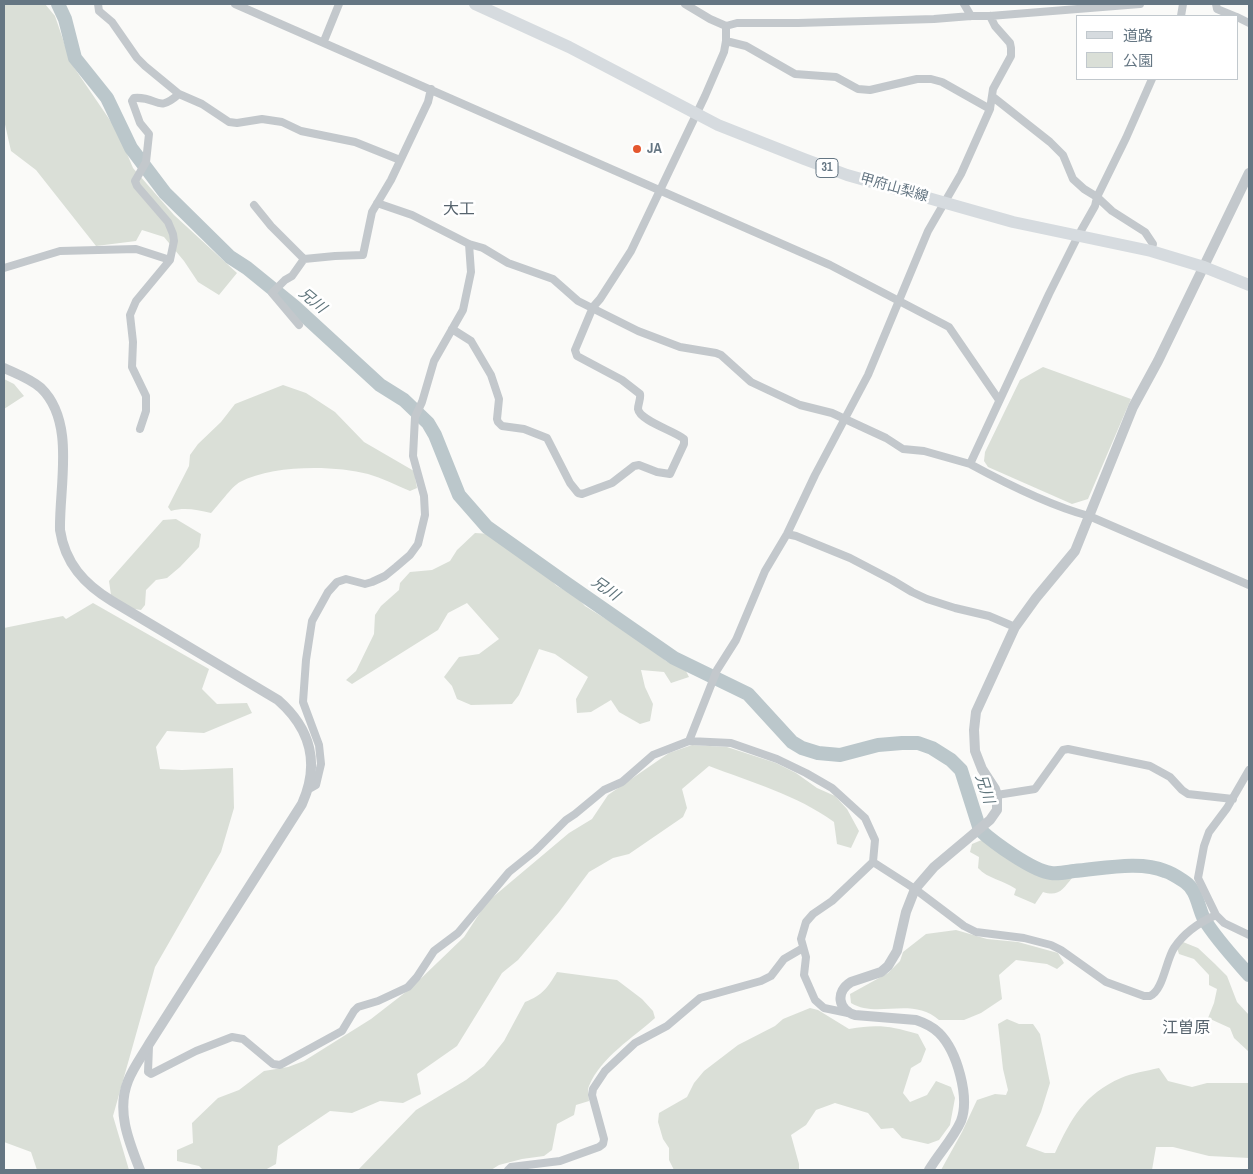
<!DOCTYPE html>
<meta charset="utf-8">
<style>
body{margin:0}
#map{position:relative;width:1253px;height:1174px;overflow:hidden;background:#fafaf8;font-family:"Archivo Narrow","Noto Sans JP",sans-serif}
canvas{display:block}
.frame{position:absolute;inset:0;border:5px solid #657683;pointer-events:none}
.legend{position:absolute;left:1076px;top:15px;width:162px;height:65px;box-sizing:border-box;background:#fff;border:1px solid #c1c8cd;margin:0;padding:6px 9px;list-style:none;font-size:15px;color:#657683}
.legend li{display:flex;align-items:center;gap:10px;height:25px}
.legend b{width:25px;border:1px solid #c1c8cd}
</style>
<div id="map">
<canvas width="1253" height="1174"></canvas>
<div class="frame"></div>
<ul class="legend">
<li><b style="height:6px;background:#d6dbdf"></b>道路</li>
<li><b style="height:14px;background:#dadfd7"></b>公園</li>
</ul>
</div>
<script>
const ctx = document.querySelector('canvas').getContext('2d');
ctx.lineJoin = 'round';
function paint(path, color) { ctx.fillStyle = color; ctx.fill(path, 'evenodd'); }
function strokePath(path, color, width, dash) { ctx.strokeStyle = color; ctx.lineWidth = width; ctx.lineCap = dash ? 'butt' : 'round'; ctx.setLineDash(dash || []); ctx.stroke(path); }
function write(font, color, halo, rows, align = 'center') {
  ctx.font = font + ' "Archivo Narrow","Noto Sans JP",sans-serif'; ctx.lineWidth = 5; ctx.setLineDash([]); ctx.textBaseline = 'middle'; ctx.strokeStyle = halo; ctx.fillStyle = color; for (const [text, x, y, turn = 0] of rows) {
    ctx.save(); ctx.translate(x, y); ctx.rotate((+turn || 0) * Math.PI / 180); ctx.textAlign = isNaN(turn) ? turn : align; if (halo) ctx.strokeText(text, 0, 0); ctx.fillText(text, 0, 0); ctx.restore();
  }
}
const green = new Path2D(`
 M4,4H45L55,16L71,63L118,132L133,168L174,215L237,273L219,295L198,282L184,261L164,237L142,230L136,241L96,246L36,170L11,151L4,120Z
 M1043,367L1131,399L1088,499L1072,504L988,467L984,461L985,452L1020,380Z
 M4,379L14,384L24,396L4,409Z
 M283,385L306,393L335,412L364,442L414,471L417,488L410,491C396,485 382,478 368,474C333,465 272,465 240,482C231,487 219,505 211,513C197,510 185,507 171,511L168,507L189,466L190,455L198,444L221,422L235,404Z
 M176,519L201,534L199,547L180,567L167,578L156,580L146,590L145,605L141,610L128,608L111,595L109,581L163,520Z
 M475,533L491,534L531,561L557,586L576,596L585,606L646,644L666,661L686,671L689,677L671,683L664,672L641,670L645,687L653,704L650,721L640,724L619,712L611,700L591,712L577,713L576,699L588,677L555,654L539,649L519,695L512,704L471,705L457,699L452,686L444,677L459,657L479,654L499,639L467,603L448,613L438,630L352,684L346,680L356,671L374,634L375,615L381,606L399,590L400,583L410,572L432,570L450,561L457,550Z
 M93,603L209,669L202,689L217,704L247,703L252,713L204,733L167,731L156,747L160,769L182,770L233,768L234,808L221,852L155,967L113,1116L129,1170H37L31,1152L4,1142V628L63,616L66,619Z
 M692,745L727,747L776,763L796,773L817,788L835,796L847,809L859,831L851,848L837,844L834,822C797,795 751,782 709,766L682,789L687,808L683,817L629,854L613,858L589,872L559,912L518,960L502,973L457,1046L417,1074L421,1094L403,1103L380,1101L352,1113L330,1111L278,1146L276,1164L265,1170H203L199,1166L177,1161V1150L193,1143L192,1123L218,1098L239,1090L264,1071L288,1067L304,1061L371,1019L411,988L464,937L487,902L569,833L592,819L608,795L669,753Z
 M984,839L1032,871L1050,877L1066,875L1072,878C1063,889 1059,897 1043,892L1035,904L1014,895L1016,889C1003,880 988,879 978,868L979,857L970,852L972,844Z
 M956,930L987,939L1018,942L1058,953L1064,963L1057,969L1047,964L1016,960L999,975L1002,999L981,1013L964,1020H939C912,996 877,1019 851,1003L850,994L888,973L900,961L903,952L926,934Z
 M1183,942L1198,948L1215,964L1227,976L1237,1002L1249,1015V1057L1248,1051L1234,1038L1230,1028L1208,1018L1214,1003L1217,989L1209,985V975L1194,959L1179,954L1177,948Z
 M557,972L617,980L642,999L653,1011L655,1018C633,1038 601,1057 589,1086C587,1090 589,1096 589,1101L576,1105L574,1115L557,1124L552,1150L544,1156L522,1159L499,1165L491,1170H358L416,1110L466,1080L484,1066L504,1041L525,1002C543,995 548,987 557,972Z
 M810,1008L818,1010L849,1029C878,1024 890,1026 918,1034L926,1049L921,1062L911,1068L903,1093L910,1102L927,1095L936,1081L951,1087L955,1098L950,1125L939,1140L928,1144L902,1138L893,1128L881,1129L868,1113L835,1103L816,1110L806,1125L791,1135L799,1164V1170H674L669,1160V1148L663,1139L658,1122L659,1113L687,1097L694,1083L704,1071L738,1045L775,1026L783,1019Z
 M1007,1019L1019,1024H1033L1040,1034L1050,1083L1041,1112L1026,1146L1045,1153H1055C1071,1119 1084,1094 1121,1078C1132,1073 1146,1071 1159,1068L1168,1081L1192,1087L1207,1083H1249V1158L1209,1156L1173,1147H1156L1152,1170H941L962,1132L977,1100L995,1094L1006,1095L1008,1090L1003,1069L998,1024Z`);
const river = new Path2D(`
 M58,4L65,19L75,58L107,98L131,148L165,193L230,257L247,268L295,307L380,385L404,400L428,423L435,435L459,495L487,527L563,581L674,658L748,694L792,742L802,748L818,753L840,755L878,745L902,743H918L932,748L951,760L961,770L980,830C994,843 1033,871 1051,873C1059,874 1067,872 1074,871C1101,869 1140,860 1165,871C1172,873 1179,878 1185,882C1197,890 1198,907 1204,919C1216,939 1234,958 1249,975`);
const minor = new Path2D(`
 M98,4L99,11L112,22L137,58L145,66L179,94L202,104L229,122L237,123L262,119L282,122L301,131L355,142L400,160
 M235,4L830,265L949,327L999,400
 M964,4L971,16
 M1216,4L1217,9L1234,16
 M1181,16L1183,4
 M1237,17L1249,23
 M726,26L737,23H798L934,19L971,16H990L1140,4
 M324,41L339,4
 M726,41L746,46L795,74L836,77L858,89L870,90L917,79H931L942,82L990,109
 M1152,79L1126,138L1097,197L1095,206L1078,236L1049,294L970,464C1005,483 1051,506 1089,516L1249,585
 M993,97L1050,142L1063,155L1073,179L1084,189L1097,197L1112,211L1145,232L1153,244L1151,251
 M377,203L412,215L469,244L483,248L508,263L553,279L578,301L638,331L680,347L716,353L721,355L751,382L800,405L832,413L886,438L903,449L924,451L970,464
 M254,205L271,226L304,259
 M304,259L335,256L363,255L372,212L391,180L428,102L431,89
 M4,268L60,251L136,249L170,260
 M299,325L272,293L285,280L292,276L304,259
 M452,329L471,341L491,375L499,399L497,419L498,422L502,426L524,429L547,438L570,483L578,493L582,494L612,483L634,466L639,465L657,472L670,474L684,444V439C675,431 640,421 638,409C638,404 641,399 640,394L622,380L577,356L575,350L593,307L600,299L631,251L705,96L724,52L726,41V26L710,19L685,4
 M140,429L146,411V396L132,367L133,342L130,315L136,301L170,260L174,241L173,234L168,222L137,186L135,181L146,162L149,134L140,123L132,101L134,98C159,96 156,114 179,94
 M787,534L796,536L850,558L892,580L912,592L927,599L955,608L989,616L1015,627
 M689,741L717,670L736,640L765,571L787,534L815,475L868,375L928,231L961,174L990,109L993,89L1011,56V48L1010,43L995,26L990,16
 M1249,770L1227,808L1209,832L1204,846L1198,878L1216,915L1224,923L1249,935
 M309,789L316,785L321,764L319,745L303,702L306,660L312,621L328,592L337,582L346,579L365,584L372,582L385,576L396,567L410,555L418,544L425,515L424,496L413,456L415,417L422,402L434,361L463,310L471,272L469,244
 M997,795L1035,789L1063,750L1068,749L1150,766L1170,777L1182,790L1188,794L1233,799
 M873,862L915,889L964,926L976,932L1024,938L1051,945L1061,950L1106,982L1144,996H1150C1163,991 1166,960 1174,948C1184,933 1200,922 1216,915
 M149,1046L148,1072L151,1074L196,1051L232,1037L243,1039L273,1064L280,1065L342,1031L354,1011L358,1007L378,1001L408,987L417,977L434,951L458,933L509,872L535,851L566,820L575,814L604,790L622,782L653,755L689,741L731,743L777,759L806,773L832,788L865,818L875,840L873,862L832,901L813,914L806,922L801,939L806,957L804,975L815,1000L824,1008L848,1013
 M508,1170L511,1167L560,1161L599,1147L603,1144L604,1139L592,1095L593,1089L605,1071L635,1043L667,1026L700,998L761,981L771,976L784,959L803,948`);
const tertiary = new Path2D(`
 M4,368C17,374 31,379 41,388C76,422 59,486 60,530C65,563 84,584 112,601L278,700C311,729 320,764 302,804L149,1044C142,1056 133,1068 128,1081C116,1111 129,1142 140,1170
 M929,1170C939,1153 953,1139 961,1121C970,1097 957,1051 939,1033C933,1027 925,1023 916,1020L855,1015C838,1010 835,992 851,982L881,972L888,966L897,951L906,912L915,889L934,867L990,820L997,810V795L995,789L982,769L975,751L974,730L976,712L1015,627L1036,598L1075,551L1133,407L1158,361L1249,173`);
const primary = new Path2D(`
 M475,4L569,47L718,125L804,159L847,175L1013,222L1151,251L1204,267L1249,285`);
const markers = [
 [637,149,5,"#e4572e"]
];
const shields = [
 [827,168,22]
];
const shieldNames = [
 ["31",827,168]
];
const poiNames = [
 ["JA",647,149]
];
const streetNames = [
 ["甲府山梨線",894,188,16]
];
const waterNames = [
 ["兄川",312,301,40],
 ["兄川",605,589,35],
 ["兄川",984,789,72]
];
const quarterNames = [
 ["大工",459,210],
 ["江曽原",1186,1029]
];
paint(green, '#dadfd7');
strokePath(river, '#bbc7cb', 14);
strokePath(minor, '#c3c8cc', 8);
strokePath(tertiary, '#c3c8cc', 10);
strokePath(primary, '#d6dbdf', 12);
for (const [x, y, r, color] of markers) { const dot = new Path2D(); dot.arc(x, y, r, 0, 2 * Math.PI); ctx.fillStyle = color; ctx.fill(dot); strokePath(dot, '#fff', 2); }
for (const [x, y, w] of shields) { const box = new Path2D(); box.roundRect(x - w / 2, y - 9.5, w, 19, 4); ctx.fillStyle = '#fff'; ctx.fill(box); strokePath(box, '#657683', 1); }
write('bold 12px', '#657683', null, shieldNames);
write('bold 14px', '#657683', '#fff', poiNames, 'left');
write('14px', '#657683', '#fff', streetNames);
write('italic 15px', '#60757c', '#fff', waterNames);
write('16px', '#57646e', '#fff', quarterNames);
</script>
